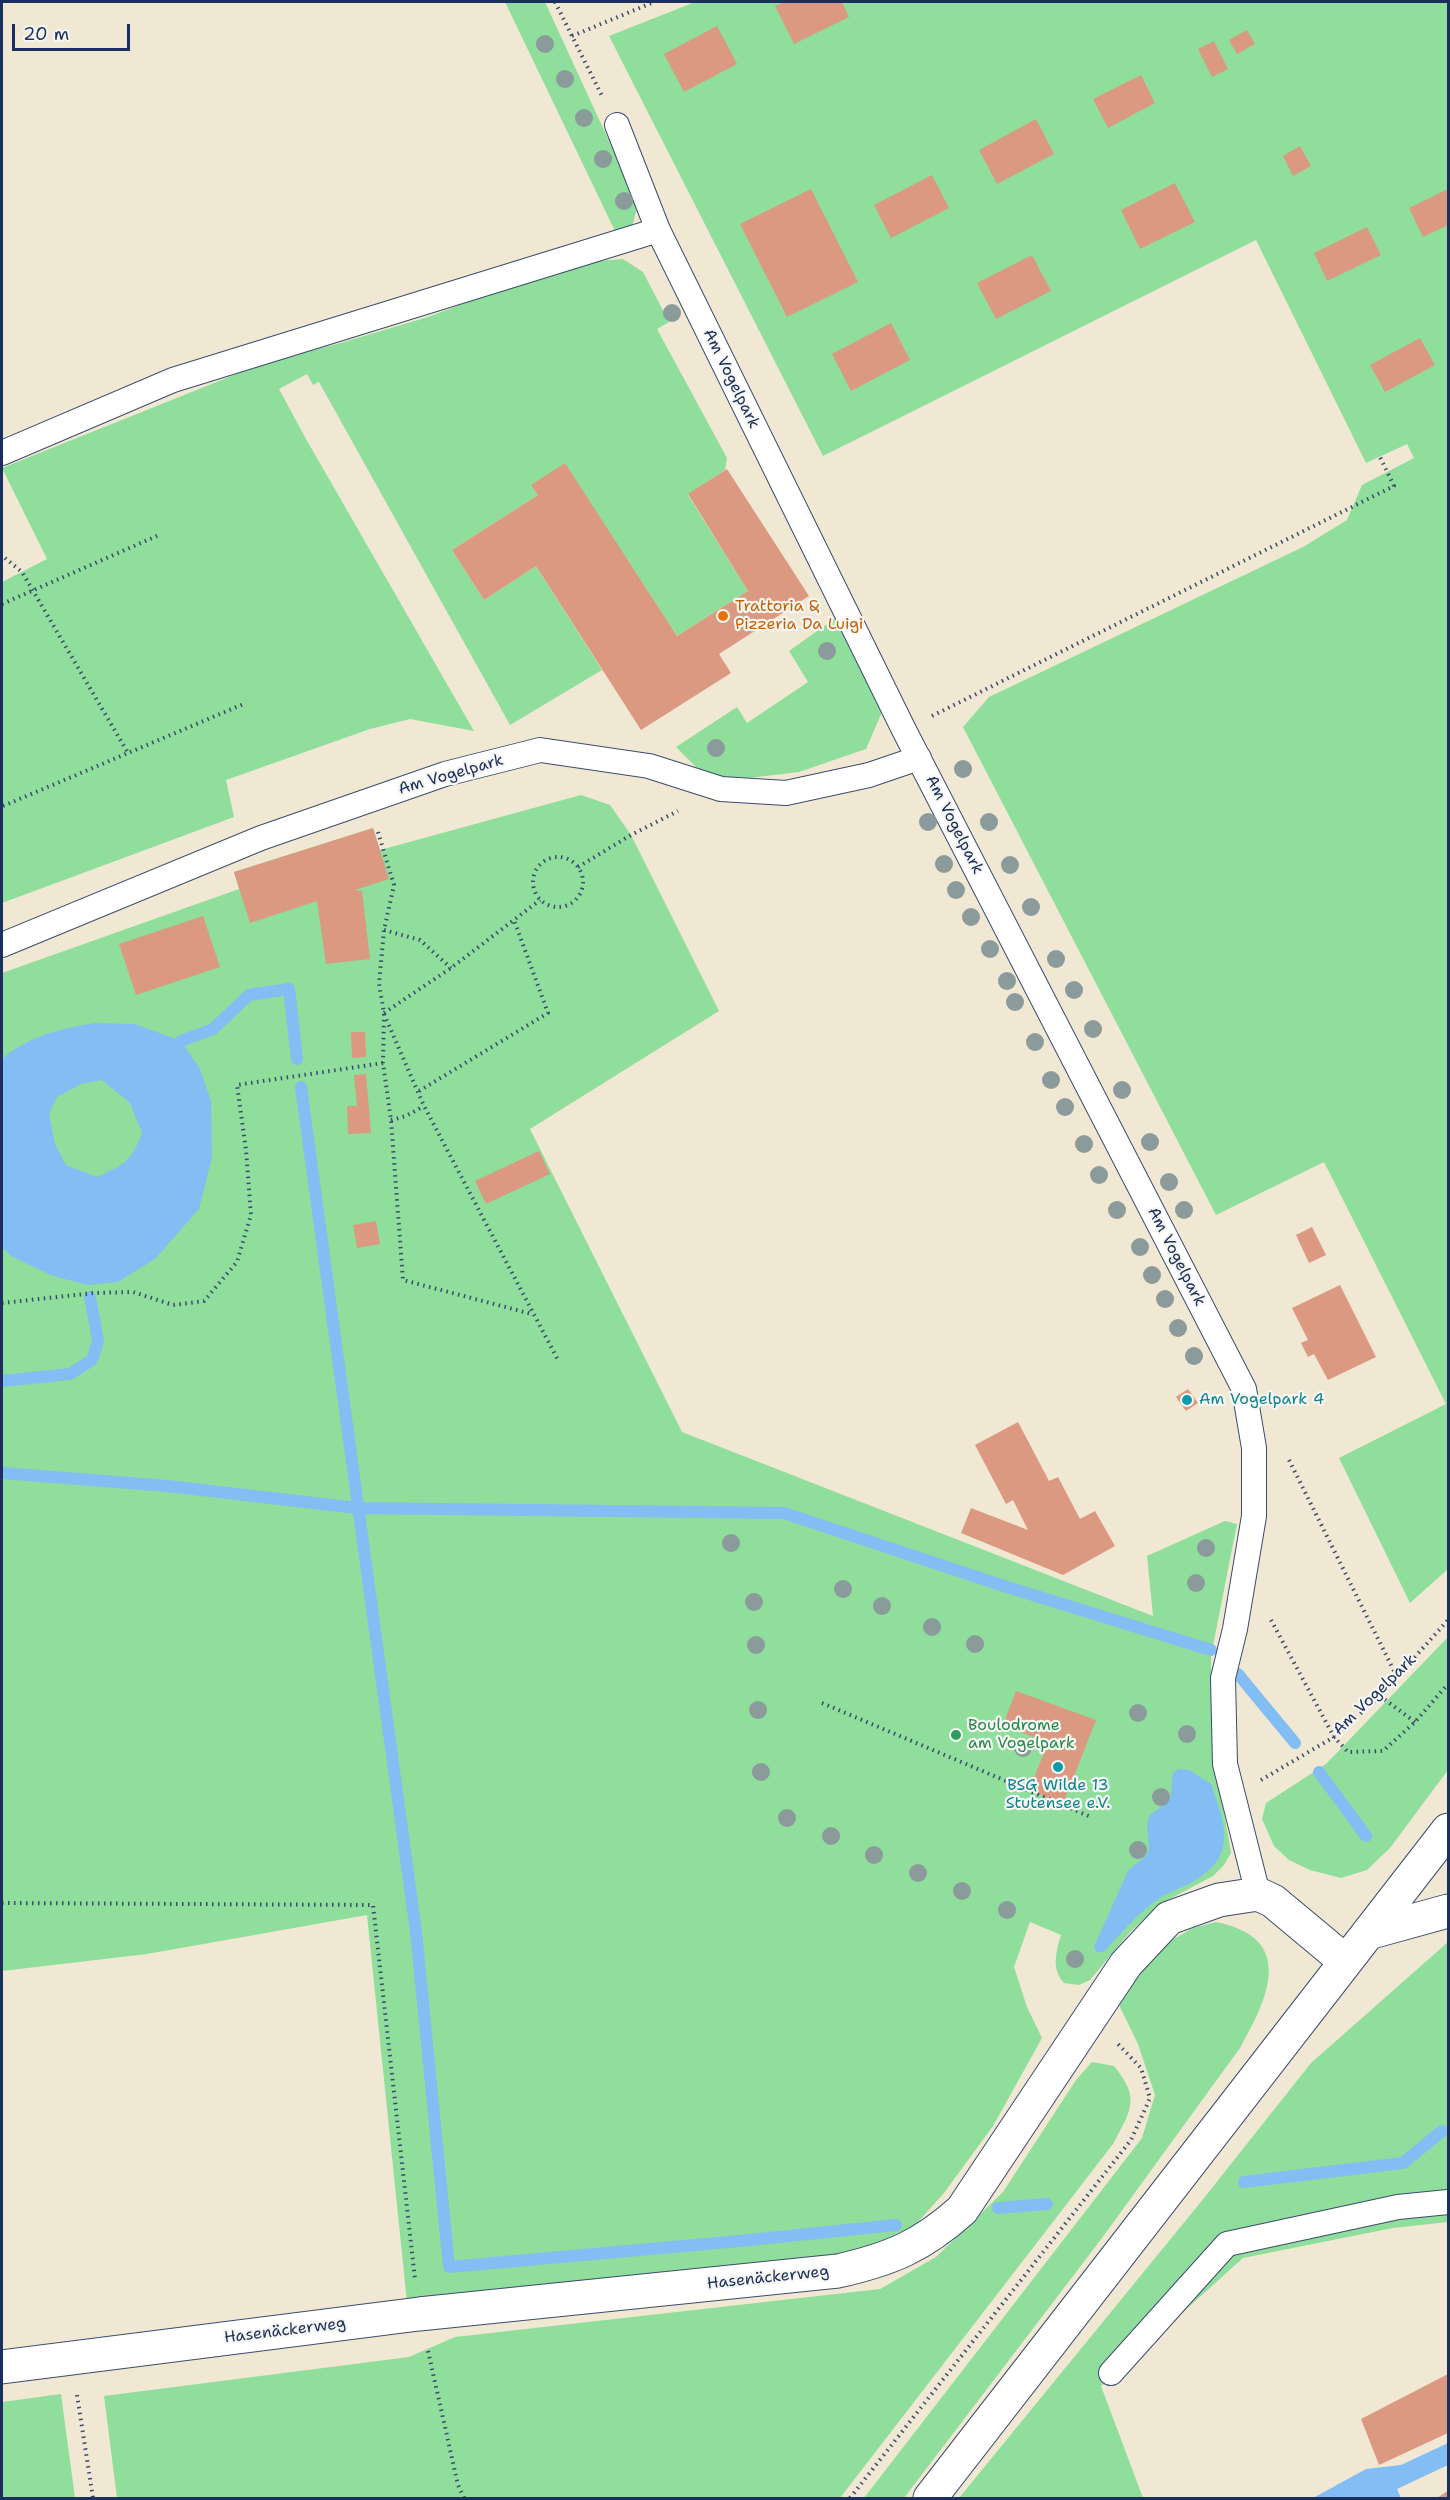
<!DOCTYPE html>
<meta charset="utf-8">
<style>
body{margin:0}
#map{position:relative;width:1450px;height:2500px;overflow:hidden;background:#f1e8d3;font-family:"Shantell Sans",sans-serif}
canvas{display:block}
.frame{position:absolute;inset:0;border:3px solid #1b2f5e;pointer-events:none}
.scale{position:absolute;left:12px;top:24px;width:118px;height:27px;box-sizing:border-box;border:3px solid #1b2f5e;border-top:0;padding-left:8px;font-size:18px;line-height:21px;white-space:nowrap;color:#1b2f5e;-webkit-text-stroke:4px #f6f6f2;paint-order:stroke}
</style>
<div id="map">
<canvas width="1450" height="2500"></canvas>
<div class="frame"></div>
<div class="scale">20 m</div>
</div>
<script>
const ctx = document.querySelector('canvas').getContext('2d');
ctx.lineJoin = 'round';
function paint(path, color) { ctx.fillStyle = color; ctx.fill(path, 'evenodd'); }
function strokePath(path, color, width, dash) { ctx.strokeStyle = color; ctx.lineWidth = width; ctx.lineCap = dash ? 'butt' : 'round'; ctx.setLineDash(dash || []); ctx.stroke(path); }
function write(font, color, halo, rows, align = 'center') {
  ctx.font = font + ' "Shantell Sans",sans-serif'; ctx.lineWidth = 4.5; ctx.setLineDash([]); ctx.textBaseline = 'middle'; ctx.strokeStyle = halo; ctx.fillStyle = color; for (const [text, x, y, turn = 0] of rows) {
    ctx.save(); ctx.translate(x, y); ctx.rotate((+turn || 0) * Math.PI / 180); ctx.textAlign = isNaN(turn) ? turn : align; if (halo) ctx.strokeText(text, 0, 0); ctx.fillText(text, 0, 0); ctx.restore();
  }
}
const green = new Path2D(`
 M505,2H545L638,204L632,227L615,231Z
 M695,2H1448V1569L1410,1603L1339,1458L1446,1404L1324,1162L1216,1215L963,727L989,697L1303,547L1347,520L1362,485L1414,458L1407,444L1366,463L1256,240L823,456L609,36Z
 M623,259L643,272L669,322L657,329L727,458L725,470L688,495L748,591L677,636L565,464L538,495L452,550L484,600L536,566L602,670L510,725L319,382L313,385L307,374L279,389L306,439L474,731L410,719L370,729L226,780L234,817L2,903V582L47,559L2,468L269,361L337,344L428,317L497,291L599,261Z
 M838,616L882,712L866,749L799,772L749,778L705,776L676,747L737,707L747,723L808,682L789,651Z
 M581,795L610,805L631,835L719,1011L530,1129L682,1432L1153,1616L1147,1556L1225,1521L1237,1524L1211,1656L1212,1743L1231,1853L1224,1865L1213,1876L1162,1903L1130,1932L1090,1980L1079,1985L1064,1983C1051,1969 1056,1952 1061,1935L1030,1922L1014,1967L1027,2007L1042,2038L993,2126L944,2193L916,2224L873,2246L837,2254L407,2302L367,1915L147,1954L2,1971V973L239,889L234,872L373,828L380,850Z
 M1448,1637V1770L1390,1848L1367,1870L1341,1878L1310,1870L1289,1860L1274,1846L1262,1819L1266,1803L1326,1764Z
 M1216,1922C1296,1938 1269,1997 1240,2048L1102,2238L904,2498H864L1142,2138L1155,2095L1138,2044L1117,2001L1163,1945L1193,1928Z
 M1448,1942V2222L1393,2228L1243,2258L1101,2386L1143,2498H959L1200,2203L1311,2063Z
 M1092,2062L1114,2066C1141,2099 1131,2110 1113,2144L840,2498H117L104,2396L409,2357L455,2337L880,2289L936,2257L1003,2192L1076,2080Z
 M61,2394L75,2498H2V2402Z`);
const water = new Path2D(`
 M96,1023L135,1024L181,1041L200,1069L211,1101L212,1157L199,1209L155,1259L118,1282L88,1285L53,1276L11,1256L2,1247V1059C29,1036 61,1028 96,1023ZM102,1080L130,1103L142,1133C131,1162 125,1164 97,1177L66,1165L55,1144L49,1114L57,1097L81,1084Z
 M1179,1769L1189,1770L1211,1784C1225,1825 1238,1855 1194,1881C1184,1887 1172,1891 1161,1897C1139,1912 1121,1933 1104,1952H1097L1094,1947L1128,1871L1147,1855L1149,1848L1147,1825L1149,1816L1170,1800L1173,1773Z
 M1448,2443V2465L1397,2489L1401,2498H1313L1366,2469L1401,2465Z`);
const stream = new Path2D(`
 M181,1041L213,1029L249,995L289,989L297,1059
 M301,1087L416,1932L449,2267L740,2241L896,2225
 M2,1381L70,1374L92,1360L98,1341L90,1297
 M2,1473L167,1486L357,1508L784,1513L1007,1587L1211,1650
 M1238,1674L1295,1743
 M1319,1772L1366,1836
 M1244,2182L1403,2163L1442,2131
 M998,2208L1047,2204`);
const building = new Path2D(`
 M785,2H842L849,17L794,44L775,6Z
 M717,26L737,64L684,92L664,54Z
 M1247,30L1255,44L1237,54L1229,40Z
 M1214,41L1228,69L1212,77L1198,49Z
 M1141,75L1155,103L1108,128L1093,99Z
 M1036,119L1054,154L997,184L979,150Z
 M1300,146L1311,166L1293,176L1283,156Z
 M932,175L949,208L891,238L874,205Z
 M1175,183L1195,222L1140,249L1121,210Z
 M811,189L858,282L787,317L740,224Z
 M1448,189V225L1423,237L1409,208Z
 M1367,227L1381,255L1327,281L1314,253Z
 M1032,255L1051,291L996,319L977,283Z
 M891,323L910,360L851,391L832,354Z
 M1420,338L1435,365L1385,392L1370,365Z
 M565,463L677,636L748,591L688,494L727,469L809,596L719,654L731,673L641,730L536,566L484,600L452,550L538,495L531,485Z
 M373,828L389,879L355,890L362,891L370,959L326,964L317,901L250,923L234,872Z
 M203,916L220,967L136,995L119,944Z
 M351,1032H365L366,1057L352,1058Z
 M366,1074L371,1133L348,1134L347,1106H357L354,1075Z
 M539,1151L550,1174L486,1204L475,1181Z
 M376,1221L380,1244L357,1248L353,1225Z
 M1312,1227L1326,1255L1309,1263L1296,1235Z
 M1340,1285L1376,1357L1328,1380L1314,1354L1308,1357L1301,1343L1308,1340L1292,1308Z
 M1188,1389L1198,1403L1186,1411L1176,1397Z
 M1018,1422L1049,1481L1058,1477L1080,1519L1095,1511L1115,1546L1063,1575L961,1533L971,1508L1028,1530L1013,1500L1006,1504L975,1445Z
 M1016,1691L1096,1720L1063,1804L1029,1790L1048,1743L1003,1725Z
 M1448,2374V2433L1379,2465L1361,2419Z
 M1448,2491V2498H1437L1446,2492Z`);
const path = new Path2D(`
 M555,2L603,98
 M572,36L654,2
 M5,558L22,572L128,753
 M2,604L159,535
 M932,716L1394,486L1380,457
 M3,806L246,703
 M378,832L394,885L384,930L379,984L384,1013L383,1063L391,1120L403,1280L532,1314
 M533 882a25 25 0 1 1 50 0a25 25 0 1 1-50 0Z
 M578,867L631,835L678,811
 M384,930L420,940L451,968
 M384,1013L451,968L540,900
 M384,1014L424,1106L558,1360
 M419,1091L548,1013L514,920
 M391,1120L406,1116L424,1106
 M2,1303L94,1293L133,1292L173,1305L204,1301L237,1262L251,1215L246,1150L237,1085L383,1063
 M1289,1460L1397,1677
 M1271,1620L1334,1737L1348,1752L1383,1751L1415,1722L1448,1684
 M1380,1696L1415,1722
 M822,1703L1091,1817
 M1261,1780L1334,1737L1380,1696L1448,1620
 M2,1903L373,1905L415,2279
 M428,2351L458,2485L464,2498
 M77,2395L93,2498
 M850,2498L1131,2140L1150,2098L1141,2068L1118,2044`);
const lane = new Path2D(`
 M617,125L658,230L904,730L1244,1389L1254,1448V1516L1235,1629L1223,1678L1225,1764L1258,1894
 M2,453L173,380L658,230
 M2,945L261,838L445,774L540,750L649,766L721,789L786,793L869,775L919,758
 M1111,2373L1227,2244L1398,2207L1448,2202`);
const street = new Path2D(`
 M2,2367L419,2314L838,2271C891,2259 922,2246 962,2210L1126,1964L1169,1918L1219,1900L1258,1894L1273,1901L1345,1961`);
const secondary = new Path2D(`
 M1368,1933L1448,1911
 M930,2498L1448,1830`);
const trees = [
 [545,44],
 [565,79],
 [584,118],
 [603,159],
 [624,201],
 [672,313],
 [827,651],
 [716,748],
 [963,769],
 [928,822],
 [989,822],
 [944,864],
 [1010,865],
 [956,890],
 [1031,907],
 [971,917],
 [990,949],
 [1056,959],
 [1007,981],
 [1074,990],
 [1015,1002],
 [1093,1029],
 [1035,1042],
 [1051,1080],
 [1122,1090],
 [1065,1107],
 [1150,1142],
 [1084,1144],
 [1099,1175],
 [1169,1182],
 [1117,1210],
 [1184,1210],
 [1140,1247],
 [1152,1275],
 [1165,1299],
 [1178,1328],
 [1194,1356],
 [731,1543],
 [1206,1548],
 [1196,1583],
 [843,1589],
 [754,1602],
 [882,1606],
 [932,1627],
 [975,1644],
 [756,1645],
 [758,1710],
 [1138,1713],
 [1187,1734],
 [1023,1748],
 [761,1772],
 [1161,1797],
 [787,1818],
 [831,1836],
 [1138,1850],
 [874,1855],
 [918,1873],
 [962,1891],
 [1007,1910],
 [1075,1959]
];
const markers = [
 [723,616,6,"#e8710a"],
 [1187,1400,6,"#0f9aa8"],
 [956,1735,6,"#2e9e5b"],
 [1058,1767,6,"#0f9aa8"]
];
const streetNames = [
 ["Am Vogelpark",731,379,64],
 ["Am Vogelpark",451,775,-16],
 ["Am Vogelpark",954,825,63],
 ["Am Vogelpark",1176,1257,63],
 ["Am Vogelpark",1375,1695,-44],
 ["Hasenäckerweg",768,2278,-6],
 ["Hasenäckerweg",285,2331,-7]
];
const foodNames = [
 ["Trattoria &",735,607],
 ["Pizzeria Da Luigi",735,625]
];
const cultureNames = [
 ["Am Vogelpark 4",1199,1400],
 ["BSG Wilde 13",1058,1786,"center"],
 ["Stutensee e.V.",1058,1804,"center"]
];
const leisureNames = [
 ["Boulodrome",968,1726],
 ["am Vogelpark",968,1744]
];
paint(green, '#8fde9c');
paint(water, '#82bdf4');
strokePath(stream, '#82bdf4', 12);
paint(building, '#db9982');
strokePath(lane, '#3b4b70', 26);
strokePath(street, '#3b4b70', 35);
strokePath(secondary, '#3b4b70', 35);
strokePath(path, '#3b4b70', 4, [1.5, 4.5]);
strokePath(lane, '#fff', 24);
strokePath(street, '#fff', 33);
strokePath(secondary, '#fff', 33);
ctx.fillStyle = '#8b9a9b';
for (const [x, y] of trees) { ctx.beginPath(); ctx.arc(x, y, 9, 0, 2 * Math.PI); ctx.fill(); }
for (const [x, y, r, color] of markers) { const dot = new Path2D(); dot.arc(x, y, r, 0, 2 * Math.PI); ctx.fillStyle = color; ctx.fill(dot); strokePath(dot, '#f6f6f2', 2); }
write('16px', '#1b2f5e', '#f6f6f2', streetNames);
write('16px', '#c56008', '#f6f6f2', foodNames, 'left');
write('16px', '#0d838f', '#f6f6f2', cultureNames, 'left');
write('16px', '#27864d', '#f6f6f2', leisureNames, 'left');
</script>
